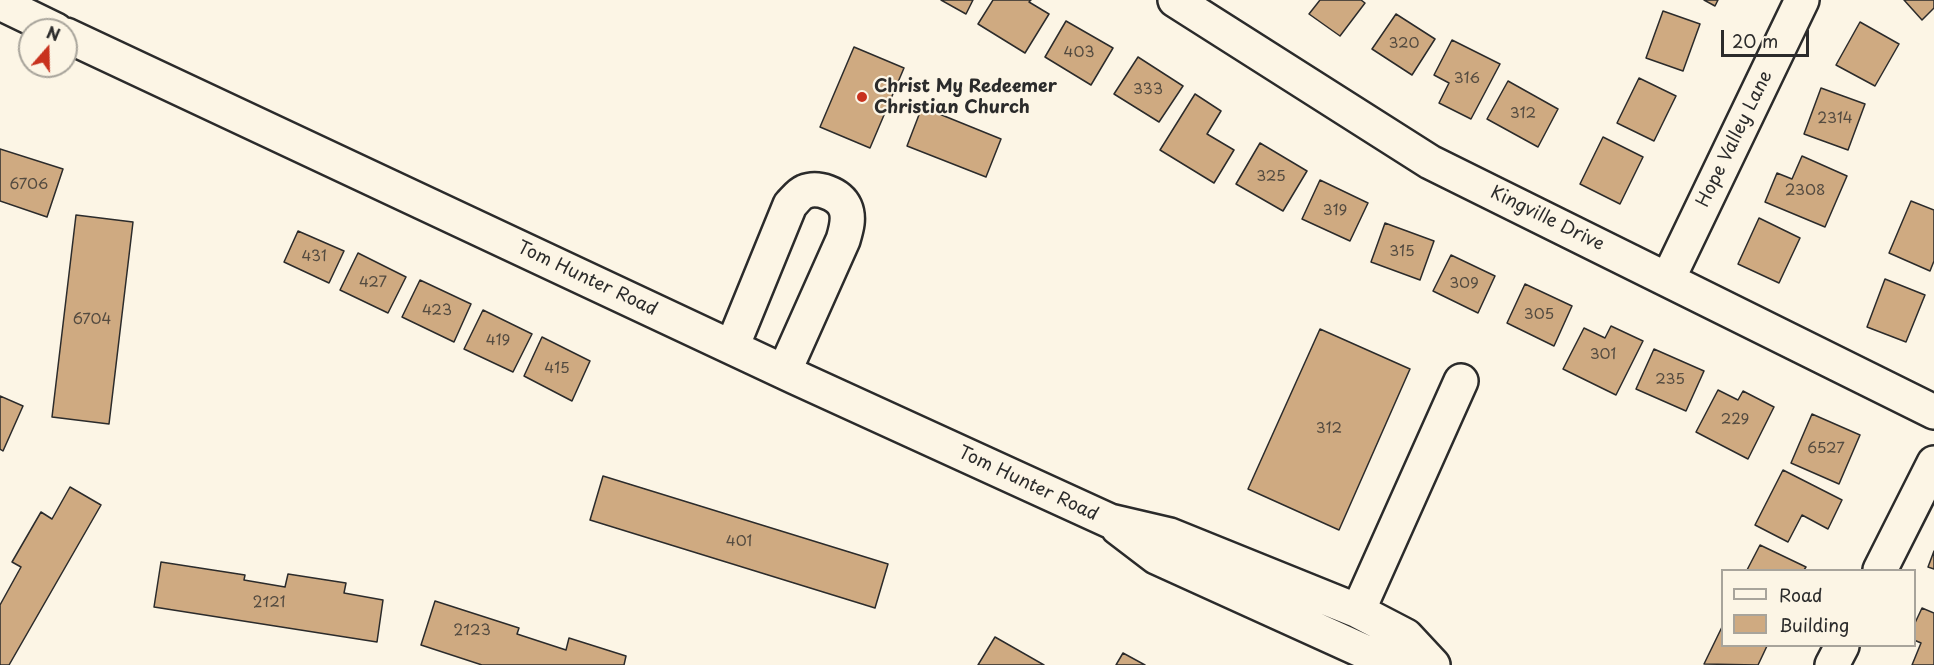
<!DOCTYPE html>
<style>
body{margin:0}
#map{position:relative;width:1934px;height:665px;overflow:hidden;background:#fcf5e5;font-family:"Playpen Sans",sans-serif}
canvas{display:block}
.legend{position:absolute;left:1721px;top:569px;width:195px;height:78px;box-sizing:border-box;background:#fcf5e5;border:2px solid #a8a49b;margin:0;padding:8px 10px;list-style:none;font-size:18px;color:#2b2b2b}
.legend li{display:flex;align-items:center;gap:12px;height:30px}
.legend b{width:30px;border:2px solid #a8a49b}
.north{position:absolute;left:18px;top:18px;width:60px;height:60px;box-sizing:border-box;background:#fcf5e5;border:2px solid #a8a49b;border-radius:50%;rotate:20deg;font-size:16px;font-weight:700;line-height:24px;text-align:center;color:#2b2b2b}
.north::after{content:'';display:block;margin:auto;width:21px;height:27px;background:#c8321e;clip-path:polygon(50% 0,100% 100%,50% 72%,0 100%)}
.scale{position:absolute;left:1721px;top:30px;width:88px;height:27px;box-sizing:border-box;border:3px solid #2b2b2b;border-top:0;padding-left:8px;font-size:18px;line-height:21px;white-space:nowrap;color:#2b2b2b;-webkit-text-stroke:4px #fcf5e5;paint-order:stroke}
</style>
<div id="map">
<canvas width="1934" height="665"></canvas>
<ul class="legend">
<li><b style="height:8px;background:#fcf5e5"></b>Road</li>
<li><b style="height:16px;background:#cfaa81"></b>Building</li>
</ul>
<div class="north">N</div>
<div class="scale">20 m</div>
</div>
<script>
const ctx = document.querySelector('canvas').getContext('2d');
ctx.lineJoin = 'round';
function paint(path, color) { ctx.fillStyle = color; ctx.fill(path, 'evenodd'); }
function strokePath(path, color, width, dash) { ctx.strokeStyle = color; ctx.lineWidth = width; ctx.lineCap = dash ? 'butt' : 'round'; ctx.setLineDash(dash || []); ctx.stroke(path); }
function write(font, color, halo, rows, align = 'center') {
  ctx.font = font + ' "Playpen Sans",sans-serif'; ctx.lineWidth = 4.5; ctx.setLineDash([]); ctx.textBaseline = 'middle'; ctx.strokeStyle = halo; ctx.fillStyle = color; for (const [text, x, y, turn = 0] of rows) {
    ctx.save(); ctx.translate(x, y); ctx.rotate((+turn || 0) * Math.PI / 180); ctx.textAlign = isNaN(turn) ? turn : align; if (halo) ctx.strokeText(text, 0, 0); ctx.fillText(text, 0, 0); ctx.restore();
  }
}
const building = new Path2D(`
 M941,0H973L966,14Z
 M993,0H1031L1029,2L1049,14L1025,53L978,24Z
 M1320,0H1361L1365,3L1340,36L1309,14Z
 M1704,0H1718L1715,6Z
 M1904,0H1934V8L1922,20Z
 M1663,11L1700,24L1683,71L1646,58Z
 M1396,14L1435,39L1412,75L1372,49Z
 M1066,21L1113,48L1091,85L1045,57Z
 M1860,22L1899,44L1875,86L1836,65Z
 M1452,40L1500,64L1471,119L1439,103L1449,83L1434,75Z
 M854,47L904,68L870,148L820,127Z
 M1138,57L1183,86L1159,122L1114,94Z
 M1639,78L1676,96L1654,141L1617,123Z
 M1508,81L1558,109L1538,147L1487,119Z
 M1821,88L1865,104L1848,150L1804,134Z
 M1195,94L1221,111L1207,134L1234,150L1214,183L1160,150Z
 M922,107L1001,139L986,177L907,146Z
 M1603,137L1643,157L1620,204L1580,184Z
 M1260,143L1307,171L1283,211L1236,184Z
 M0,149L63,169L47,217L0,201Z
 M1802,156L1847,176L1825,227L1765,202L1777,173L1792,179Z
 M1320,180L1368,203L1350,241L1302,219Z
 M1911,201L1934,210V261L1930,271L1889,253Z
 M76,215L133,222L109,424L52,417Z
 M1759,218L1800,238L1779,283L1738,264Z
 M1385,223L1434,241L1420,280L1371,262Z
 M298,231L344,251L329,283L284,262Z
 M358,253L406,277L388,313L340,290Z
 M1451,255L1495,276L1478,313L1433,291Z
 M1885,279L1925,295L1906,342L1867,327Z
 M420,280L471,304L454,342L402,317Z
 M1525,284L1572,306L1554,346L1507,323Z
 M483,310L532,334L513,372L464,349Z
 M1611,326L1643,341L1616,395L1563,369L1584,328L1605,338Z
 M1320,329L1410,369L1339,530L1248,489Z
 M542,337L590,361L572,401L524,376Z
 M1654,349L1704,371L1686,411L1636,389Z
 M1718,390L1738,400L1743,391L1774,407L1748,459L1696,432Z
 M0,396L23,406L3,451L0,449Z
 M1812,414L1860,435L1839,484L1791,463Z
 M1783,470L1842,500L1828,529L1802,515L1788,542L1755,525Z
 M603,476L888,564L875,608L590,520Z
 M70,487L101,505L9,665H0V605L21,567L12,562L41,512L52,519Z
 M1760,545L1806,567L1804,570H1747Z
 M1934,551V569L1928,567Z
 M161,562L245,575L244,580L285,587L288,574L346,583L344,593L383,600L377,642L154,607Z
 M435,601L519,628L517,634L566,650L569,638L626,656L624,665H482L421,645Z
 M1922,608L1934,613V665H1912L1921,643L1914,640V625Z
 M1722,627V646H1767L1758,665L1704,664Z
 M995,637L1044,665H978Z
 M1123,653L1145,665H1116Z`);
const minor = new Path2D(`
 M1175,0L1430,162L1934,412
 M0,3L56,30
 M66,35L795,377L1110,521L1170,535L1358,611L1406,636L1433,665
 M1668,279L1802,0
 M732,347L790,205C794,201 799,194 804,192C818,186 839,194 845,207C850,218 846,230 843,240L784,372
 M1118,528L1156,557L1394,665
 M1880,570L1934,463
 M1358,611L1461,381
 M1832,665L1842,646`);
const markers = [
 [862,97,6,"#c8321e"]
];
const numberNames = [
 ["320",1404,44],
 ["403",1079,53],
 ["316",1467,79],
 ["333",1148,90],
 ["312",1523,114],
 ["2314",1835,119],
 ["325",1271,177],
 ["6706",29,185],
 ["2308",1805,191],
 ["319",1335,211],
 ["315",1402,252],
 ["431",314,257],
 ["427",373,283],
 ["309",1464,284],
 ["423",437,311],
 ["305",1539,315],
 ["6704",92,320],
 ["419",498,341],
 ["301",1603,355],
 ["415",557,369],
 ["235",1670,380],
 ["229",1735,420],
 ["312",1329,429],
 ["6527",1826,449],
 ["401",739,542],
 ["2121",269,603],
 ["2123",472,631]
];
const poiNames = [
 ["Christ My Redeemer",874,87],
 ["Christian Church",874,108]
];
const streetNames = [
 ["Hope Valley Lane",1735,139,-64],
 ["Kingville Drive",1547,219,26],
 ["Tom Hunter Road",587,279,25],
 ["Tom Hunter Road",1028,484,25]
];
paint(building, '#cfaa81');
strokePath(building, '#2b2b2b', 1.5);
strokePath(minor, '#2b2b2b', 38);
strokePath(minor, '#fcf5e5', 33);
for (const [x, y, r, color] of markers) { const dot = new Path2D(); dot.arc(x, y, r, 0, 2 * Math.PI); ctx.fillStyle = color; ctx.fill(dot); strokePath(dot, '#fcf5e5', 2); }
write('15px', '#544b40', null, numberNames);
write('bold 18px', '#2b2b2b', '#fcf5e5', poiNames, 'left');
write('18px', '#2b2b2b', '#fcf5e5', streetNames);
</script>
